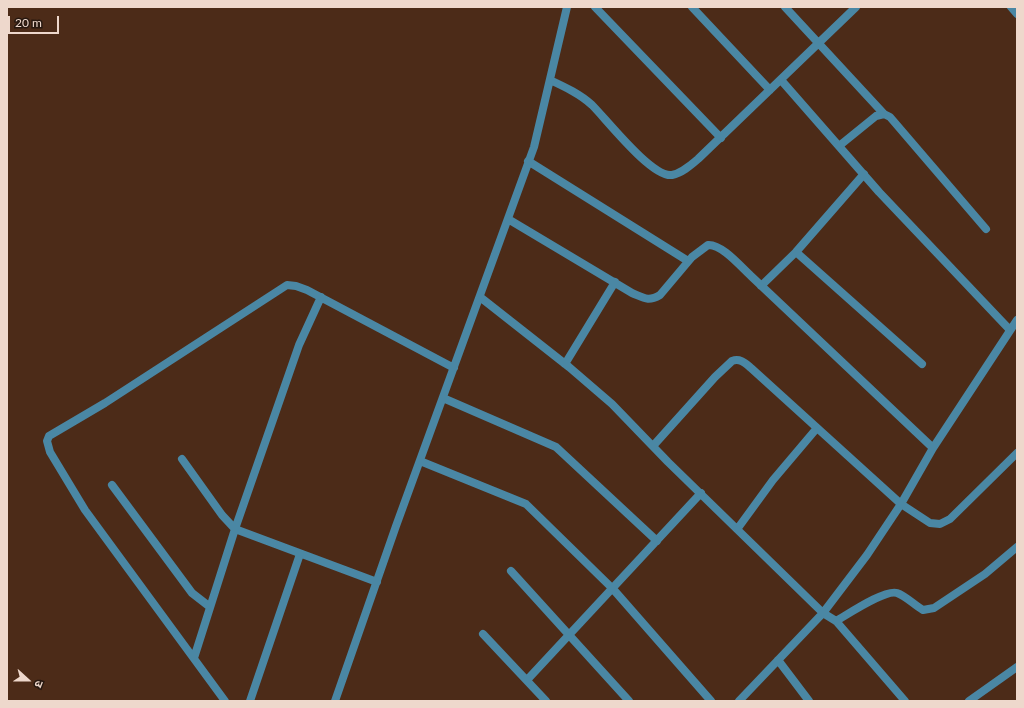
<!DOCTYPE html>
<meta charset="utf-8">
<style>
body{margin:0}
#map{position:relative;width:1024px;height:708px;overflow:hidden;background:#4c2b18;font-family:Lato,"Noto Sans Devanagari",sans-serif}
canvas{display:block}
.frame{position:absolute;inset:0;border:8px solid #eed8cc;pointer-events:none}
.north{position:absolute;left:8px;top:660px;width:40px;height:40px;-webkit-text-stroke:3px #271810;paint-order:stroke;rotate:111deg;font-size:11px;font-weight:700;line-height:16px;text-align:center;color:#eed8cc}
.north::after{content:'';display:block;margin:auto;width:14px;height:18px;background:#eed8cc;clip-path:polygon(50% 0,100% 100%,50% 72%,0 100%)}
.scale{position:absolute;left:8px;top:16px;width:51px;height:18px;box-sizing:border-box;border:2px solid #eed8cc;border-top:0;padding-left:5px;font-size:12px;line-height:14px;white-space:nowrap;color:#eed8cc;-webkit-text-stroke:3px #271810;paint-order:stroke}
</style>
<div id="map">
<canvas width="1024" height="708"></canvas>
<div class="frame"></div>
<div class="north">उ</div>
<div class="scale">20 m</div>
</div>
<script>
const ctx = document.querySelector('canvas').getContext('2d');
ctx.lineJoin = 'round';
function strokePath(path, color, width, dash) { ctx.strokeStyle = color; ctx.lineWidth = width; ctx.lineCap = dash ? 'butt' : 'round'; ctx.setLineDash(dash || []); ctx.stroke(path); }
const street = new Path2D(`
 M595,7L721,138
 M692,7L770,90
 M785,7L884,114
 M1011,7L1017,14
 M550,80C565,87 580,94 592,105C607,120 652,178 672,175C682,173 691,165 698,159L856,7
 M781,80L879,192L1010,330
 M839,146L876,116L884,114L890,117L986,229
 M528,161L688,261
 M508,219L632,293C644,298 648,302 660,295L692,257L708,245C722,244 741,267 751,276L933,448
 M796,252L922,364
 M761,286L796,252L864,174
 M480,297L569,367L612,404L668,462L823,613L836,621L905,701
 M565,364L615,282
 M443,398L556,447L657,541
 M653,446L715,377L732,361C740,358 745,363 751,368L901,504L930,523L940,524L950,519L1017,453
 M182,459L222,515L235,529L377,582
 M420,461L526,504L613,589L711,701
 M112,485L192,593L210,607
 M738,528L773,480L817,428
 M511,571L629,701
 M836,621C847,615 885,589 897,593C906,596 914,605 923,610L934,608L985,574L1017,547
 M483,634L546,701
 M194,658L235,529L299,345L321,297
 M778,660L809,701
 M527,680L701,493
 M225,701L85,510L50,452L47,441L49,436L105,403L287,285L296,286L307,290L454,368
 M250,701L300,554
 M335,701L396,526L534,147L567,7
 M739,701L823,613L867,555L901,504L933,448L1017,320
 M969,701L1017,667`);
strokePath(street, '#4a87a4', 8);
</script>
